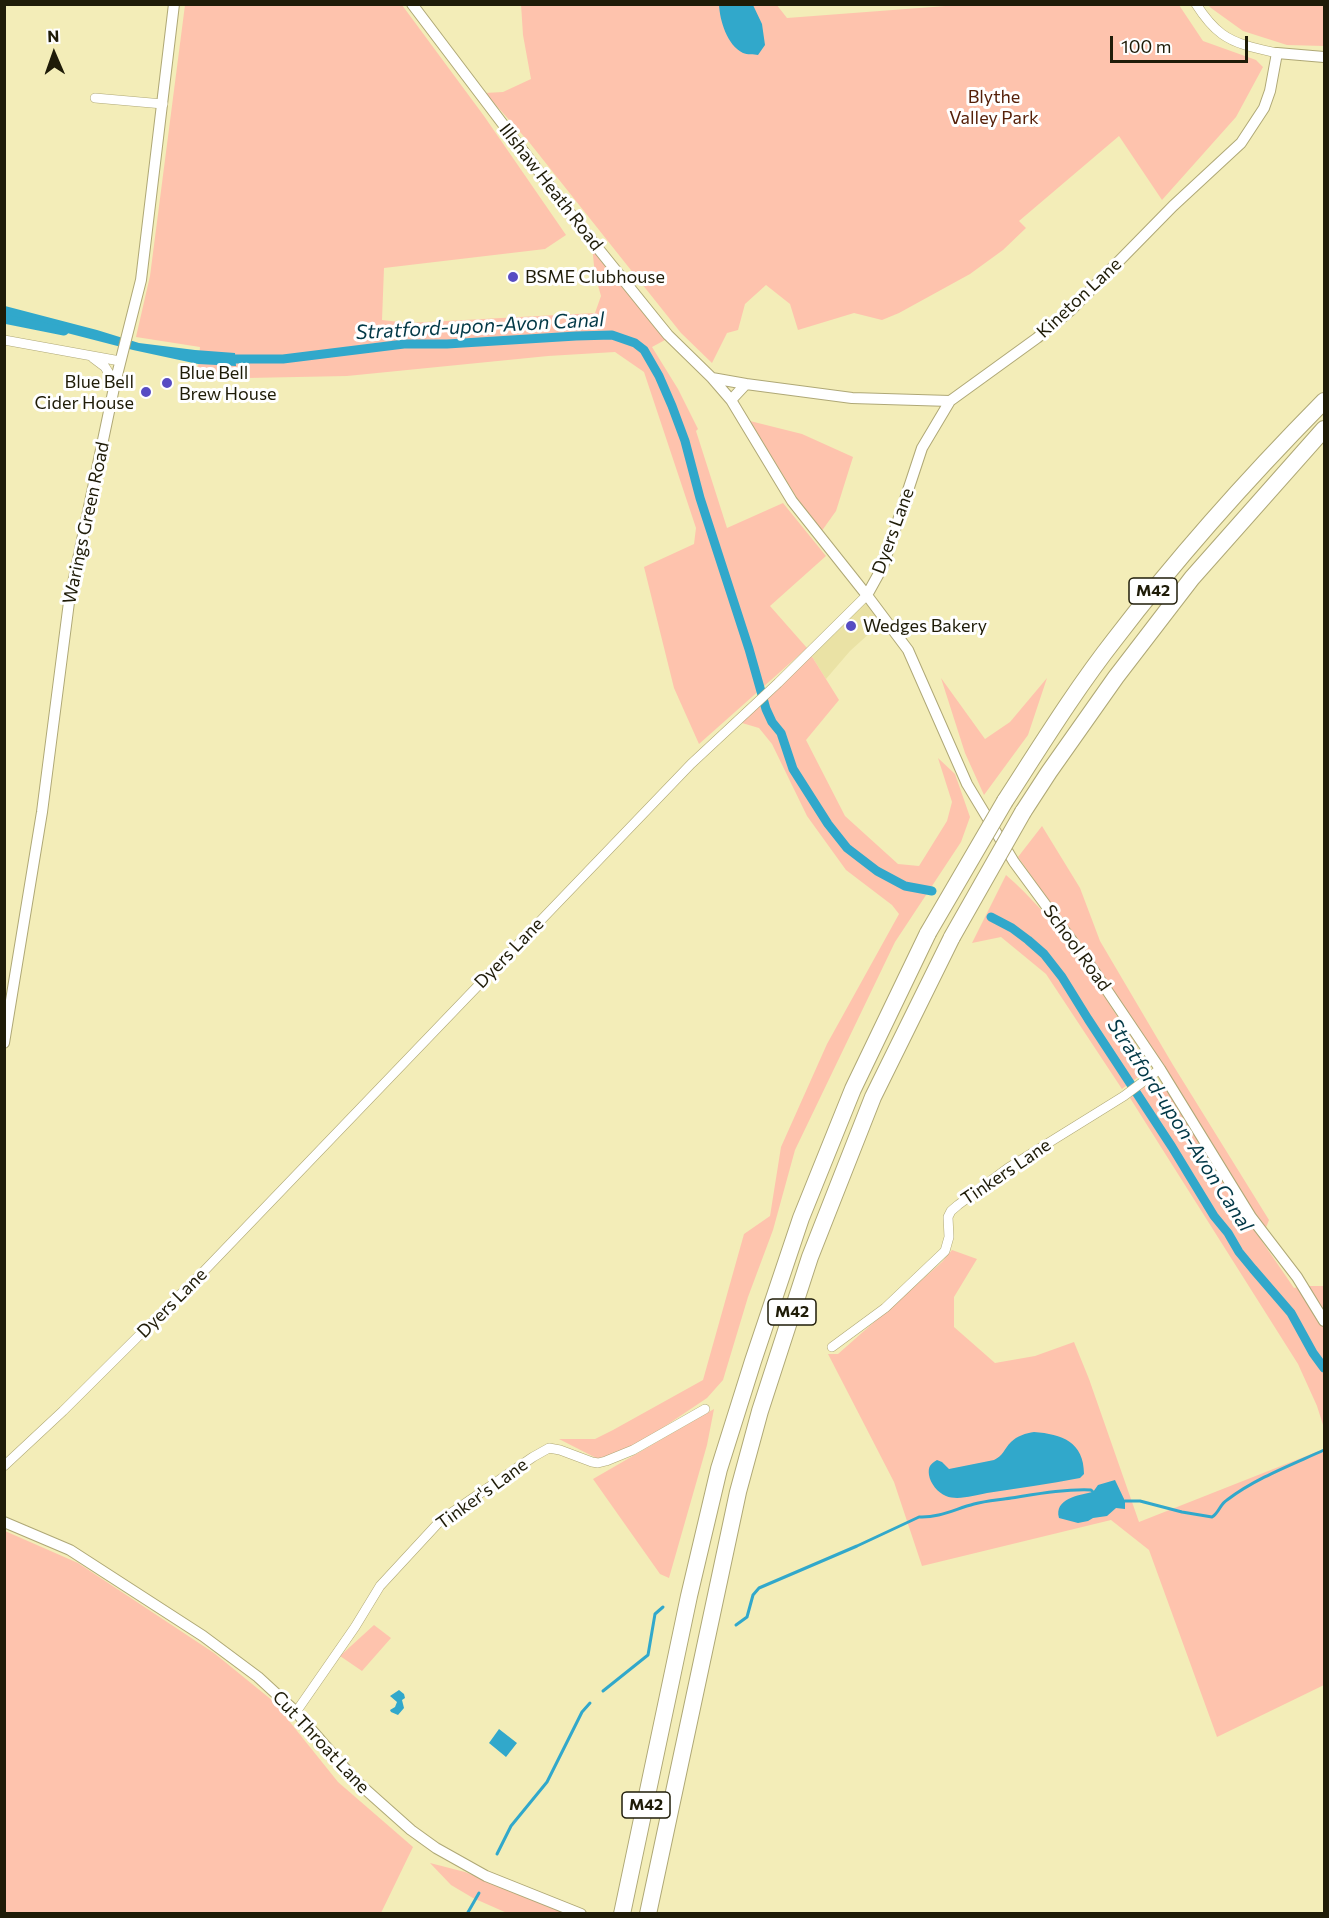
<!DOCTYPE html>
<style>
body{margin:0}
#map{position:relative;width:1329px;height:1918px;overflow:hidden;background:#f3edb8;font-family:Commissioner,sans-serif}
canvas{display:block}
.frame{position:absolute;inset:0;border:6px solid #1f1c08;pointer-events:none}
.north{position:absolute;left:24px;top:24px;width:60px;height:60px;-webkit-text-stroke:4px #fff;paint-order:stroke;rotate:358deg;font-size:16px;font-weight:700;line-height:24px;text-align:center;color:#1f1c08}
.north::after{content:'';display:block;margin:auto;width:21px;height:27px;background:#1f1c08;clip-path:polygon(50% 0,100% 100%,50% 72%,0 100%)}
.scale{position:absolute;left:1110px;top:36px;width:138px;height:27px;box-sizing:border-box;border:3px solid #1f1c08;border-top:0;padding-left:8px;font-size:18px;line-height:21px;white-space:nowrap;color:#1f1c08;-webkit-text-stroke:4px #fff;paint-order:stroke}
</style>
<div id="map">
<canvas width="1329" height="1918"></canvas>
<div class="frame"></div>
<div class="north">N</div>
<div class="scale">100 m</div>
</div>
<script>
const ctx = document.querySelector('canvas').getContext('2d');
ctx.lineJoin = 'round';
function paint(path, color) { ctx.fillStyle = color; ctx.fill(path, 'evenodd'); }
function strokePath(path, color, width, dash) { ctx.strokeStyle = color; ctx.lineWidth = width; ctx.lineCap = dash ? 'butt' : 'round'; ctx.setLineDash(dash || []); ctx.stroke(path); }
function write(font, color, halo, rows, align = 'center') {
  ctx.font = font + ' Commissioner,sans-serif'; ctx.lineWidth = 6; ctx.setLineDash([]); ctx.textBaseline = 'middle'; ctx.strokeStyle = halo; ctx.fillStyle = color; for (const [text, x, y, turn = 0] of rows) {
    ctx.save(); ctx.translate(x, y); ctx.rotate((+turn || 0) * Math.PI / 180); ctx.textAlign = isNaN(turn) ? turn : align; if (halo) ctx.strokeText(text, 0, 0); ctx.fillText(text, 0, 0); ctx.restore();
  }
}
const built = new Path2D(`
 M865,601L882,622L850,651L826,679L811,655Z`);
const green = new Path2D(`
 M521,4H776L787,18L972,4L1179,5L1203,41L1256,60L1263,67L1236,117L1162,200L1119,136L1019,221L1026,228L1003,250L970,274L899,313L882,320L854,313L798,330L790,304L766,285L745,304L738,330L727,333L712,363L681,333L529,142L485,93L503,92L531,79L523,35Z
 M185,5H402L484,116L566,235L545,249L384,268L382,320L408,323L595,313L601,296L595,275L592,246L665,340L652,347L678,389L698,429L696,431L727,528L783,503L826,556L770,606L807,648L699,744L674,688L644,567L694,544L696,528L644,372L615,352L548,356L347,376L197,379L200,347L136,337L150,276Z
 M1208,5H1324V46L1287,45L1243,31L1211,8Z
 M750,421L802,434L853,457L836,511L821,532L797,498Z
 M811,655L839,700L806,740L845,816L898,864L919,866L947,821L952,802L938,758L955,774L970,817L961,842L895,942L795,1150L773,1230L748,1297L723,1380L707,1398L631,1449L598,1459L559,1439H595L613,1430L703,1380L744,1234L770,1216L781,1147L827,1044L899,914L892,905L846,870L807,816L772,744L759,728L742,723Z
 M941,678L985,739L1010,722L1047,678L1028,735L984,795L965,753Z
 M1042,826L1080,888L1100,941L1173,1065L1269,1220L1265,1230L1055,909L1018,857Z
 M1006,875C1055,918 1085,965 1119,1019C1129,1034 1145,1055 1145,1072L1122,1089L1046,974L1001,937L972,943Z
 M1148,1084L1162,1086L1168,1090L1179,1111L1242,1212L1294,1288L1302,1286H1324V1428L1317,1406L1298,1364L1130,1098Z
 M952,1250L977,1259L954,1297V1327L995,1363L1035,1356L1074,1342L1089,1379L1139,1522L1324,1449V1685L1217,1737L1149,1550L1111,1520L922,1566L894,1482L828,1354H838L942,1262Z
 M714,1409L707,1445L669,1578L660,1574L593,1479Z
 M5,1531L78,1563L214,1653L273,1701L338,1782L413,1847L381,1913H5Z
 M374,1625L391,1638L362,1671L340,1656Z
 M430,1863L465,1872L564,1913H507L473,1898L451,1885Z`);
const water = new Path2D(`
 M719,5H753L762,24L765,45L758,55C754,54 747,55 743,53C727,45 720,21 719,5Z
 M5,306L97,330L139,343L195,350L235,353L236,366L198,364L133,350L5,317Z
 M1034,1432C1062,1434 1084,1442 1084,1474L1080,1478C1049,1484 1018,1488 987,1493C975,1495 958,1501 946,1496C938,1493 930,1483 929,1475C928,1467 930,1464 937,1460L942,1462L949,1469L994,1460C1003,1456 1004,1449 1011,1442C1017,1436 1026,1433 1034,1432Z
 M1115,1480L1125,1501V1509L1116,1508L1107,1516L1093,1518L1088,1521L1078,1523L1059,1518C1054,1499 1078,1495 1093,1492L1098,1485Z
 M399,1690L404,1694L405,1698L402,1700L404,1708L398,1715L391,1712L390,1710L395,1707L397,1702L390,1696Z
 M499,1729L517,1743L506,1757L489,1743Z`);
const stream = new Path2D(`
 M1125,1501H1140L1182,1512L1212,1517C1219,1513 1220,1504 1227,1500C1256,1478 1291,1465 1324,1450
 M736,1625L747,1617L753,1595L759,1588L857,1546L919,1517C939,1518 955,1509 974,1504C986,1501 999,1500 1011,1498C1037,1494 1064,1489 1091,1490L1093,1492
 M603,1691L648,1655L655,1614L663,1607
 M497,1854L511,1826L547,1782L582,1712L590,1703
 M467,1914L479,1893`);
const canal = new Path2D(`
 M4,319L64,331
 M225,359H283L404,344H447L576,336L612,335L635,343L644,350L659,376L672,406L685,441L700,498L749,649L766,709L772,722L781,733L793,769L828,824L847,848L877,871L905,886L932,891
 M991,917L1012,928L1028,940L1044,954L1062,977L1088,1019L1172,1147L1214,1216L1228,1233L1239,1252L1253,1269L1291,1313L1313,1353L1324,1368`);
const minor = new Path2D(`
 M1196,4C1203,15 1211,26 1222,34C1237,45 1259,49 1277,53
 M95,98L163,104
 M4,340L120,361
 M93,358L105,367L115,383
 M832,1347L885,1308L945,1251L949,1237L948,1217L951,1211L958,1205L1008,1168L1124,1096L1160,1069
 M4,1466L63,1411L204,1271L691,764L778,683L867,595
 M296,1712L355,1627L380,1586L441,1520L533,1457L549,1448L560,1450L592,1462L598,1463L606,1461L633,1450L705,1409`);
const tertiary = new Path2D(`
 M412,4L580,226L659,324L668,335L712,378L731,400L792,501L869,598L908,650L967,784L1014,862L1092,968L1160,1069L1251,1217L1297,1277L1324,1321
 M712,378L746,384
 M731,400L746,384L852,398L950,401L1037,338L1071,310L1173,206L1241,143L1264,108L1270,91L1277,53L1324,57
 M867,595L883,566L922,448L950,401
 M4,1043L42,812L69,602L115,383L141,280L174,4
 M4,1522L70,1550L203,1636L258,1677L296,1712L356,1781L411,1830L436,1848L486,1876L581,1914`);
const motorway = new Path2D(`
 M1005,801C1040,747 1075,690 1115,639C1179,555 1250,476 1324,401
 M1023,812L1049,772L1116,677L1192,578L1324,429
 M622,1914L689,1596L719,1469L753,1361L801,1218L853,1089L928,933
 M648,1914L738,1492L760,1411L810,1257L873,1097L952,937`);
const motorwayBridge = new Path2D(`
 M928,933L1005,801
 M952,937L1023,812`);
const markers = [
 [513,277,6,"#574cc3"],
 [167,383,6,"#574cc3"],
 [146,392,6,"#574cc3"],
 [851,626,6,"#574cc3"]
];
const shields = [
 [1153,591,48],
 [792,1312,48],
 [646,1805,48]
];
const shieldNames = [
 ["M42",1153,591],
 ["M42",792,1312],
 ["M42",646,1805]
];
const parkNames = [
 ["Blythe",994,97],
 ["Valley Park",994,118]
];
const streetNames = [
 ["Illshaw Heath Road",551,187,52],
 ["Kineton Lane",1079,298,-43],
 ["Warings Green Road",86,523,-78],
 ["Dyers Lane",893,531,-70],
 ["School Road",1077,948,54],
 ["Dyers Lane",509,953,-46],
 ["Tinkers Lane",1006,1172,-34],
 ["Dyers Lane",172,1303,-45],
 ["Tinker's Lane",482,1494,-36],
 ["Cut Throat Lane",321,1742,47]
];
const poiNames = [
 ["BSME Clubhouse",525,277],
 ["Blue Bell",179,373],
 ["Brew House",179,394],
 ["Blue Bell",134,382,"right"],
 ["Cider House",134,403,"right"],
 ["Wedges Bakery",863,626]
];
const waterNames = [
 ["Stratford-upon-Avon Canal",480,326,-3],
 ["Stratford-upon-Avon Canal",1180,1125,57]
];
paint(built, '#eae2a5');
paint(green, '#fec3ad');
paint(water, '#31a8cb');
strokePath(stream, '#31a8cb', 3);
strokePath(canal, '#31a8cb', 9);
strokePath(minor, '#afa876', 10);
strokePath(tertiary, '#afa876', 12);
strokePath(motorway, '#afa876', 18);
strokePath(minor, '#fff', 9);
strokePath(tertiary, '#fff', 10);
strokePath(motorway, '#fff', 16);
strokePath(motorwayBridge, '#afa876', 18, []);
strokePath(motorwayBridge, '#fff', 16);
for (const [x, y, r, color] of markers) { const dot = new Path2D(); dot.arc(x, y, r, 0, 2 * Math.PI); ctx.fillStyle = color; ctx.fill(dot); strokePath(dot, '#fff', 2); }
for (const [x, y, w] of shields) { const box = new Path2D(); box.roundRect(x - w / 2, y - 13, w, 26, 4.5); ctx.fillStyle = '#fff'; ctx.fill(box); strokePath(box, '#1f1c08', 1.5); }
write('bold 16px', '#1f1c08', null, shieldNames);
write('18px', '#56210a', '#fff', parkNames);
write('18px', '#1f1c08', '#fff', streetNames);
write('18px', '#1f1c08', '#fff', poiNames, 'left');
write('italic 20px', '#023846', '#fff', waterNames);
</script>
